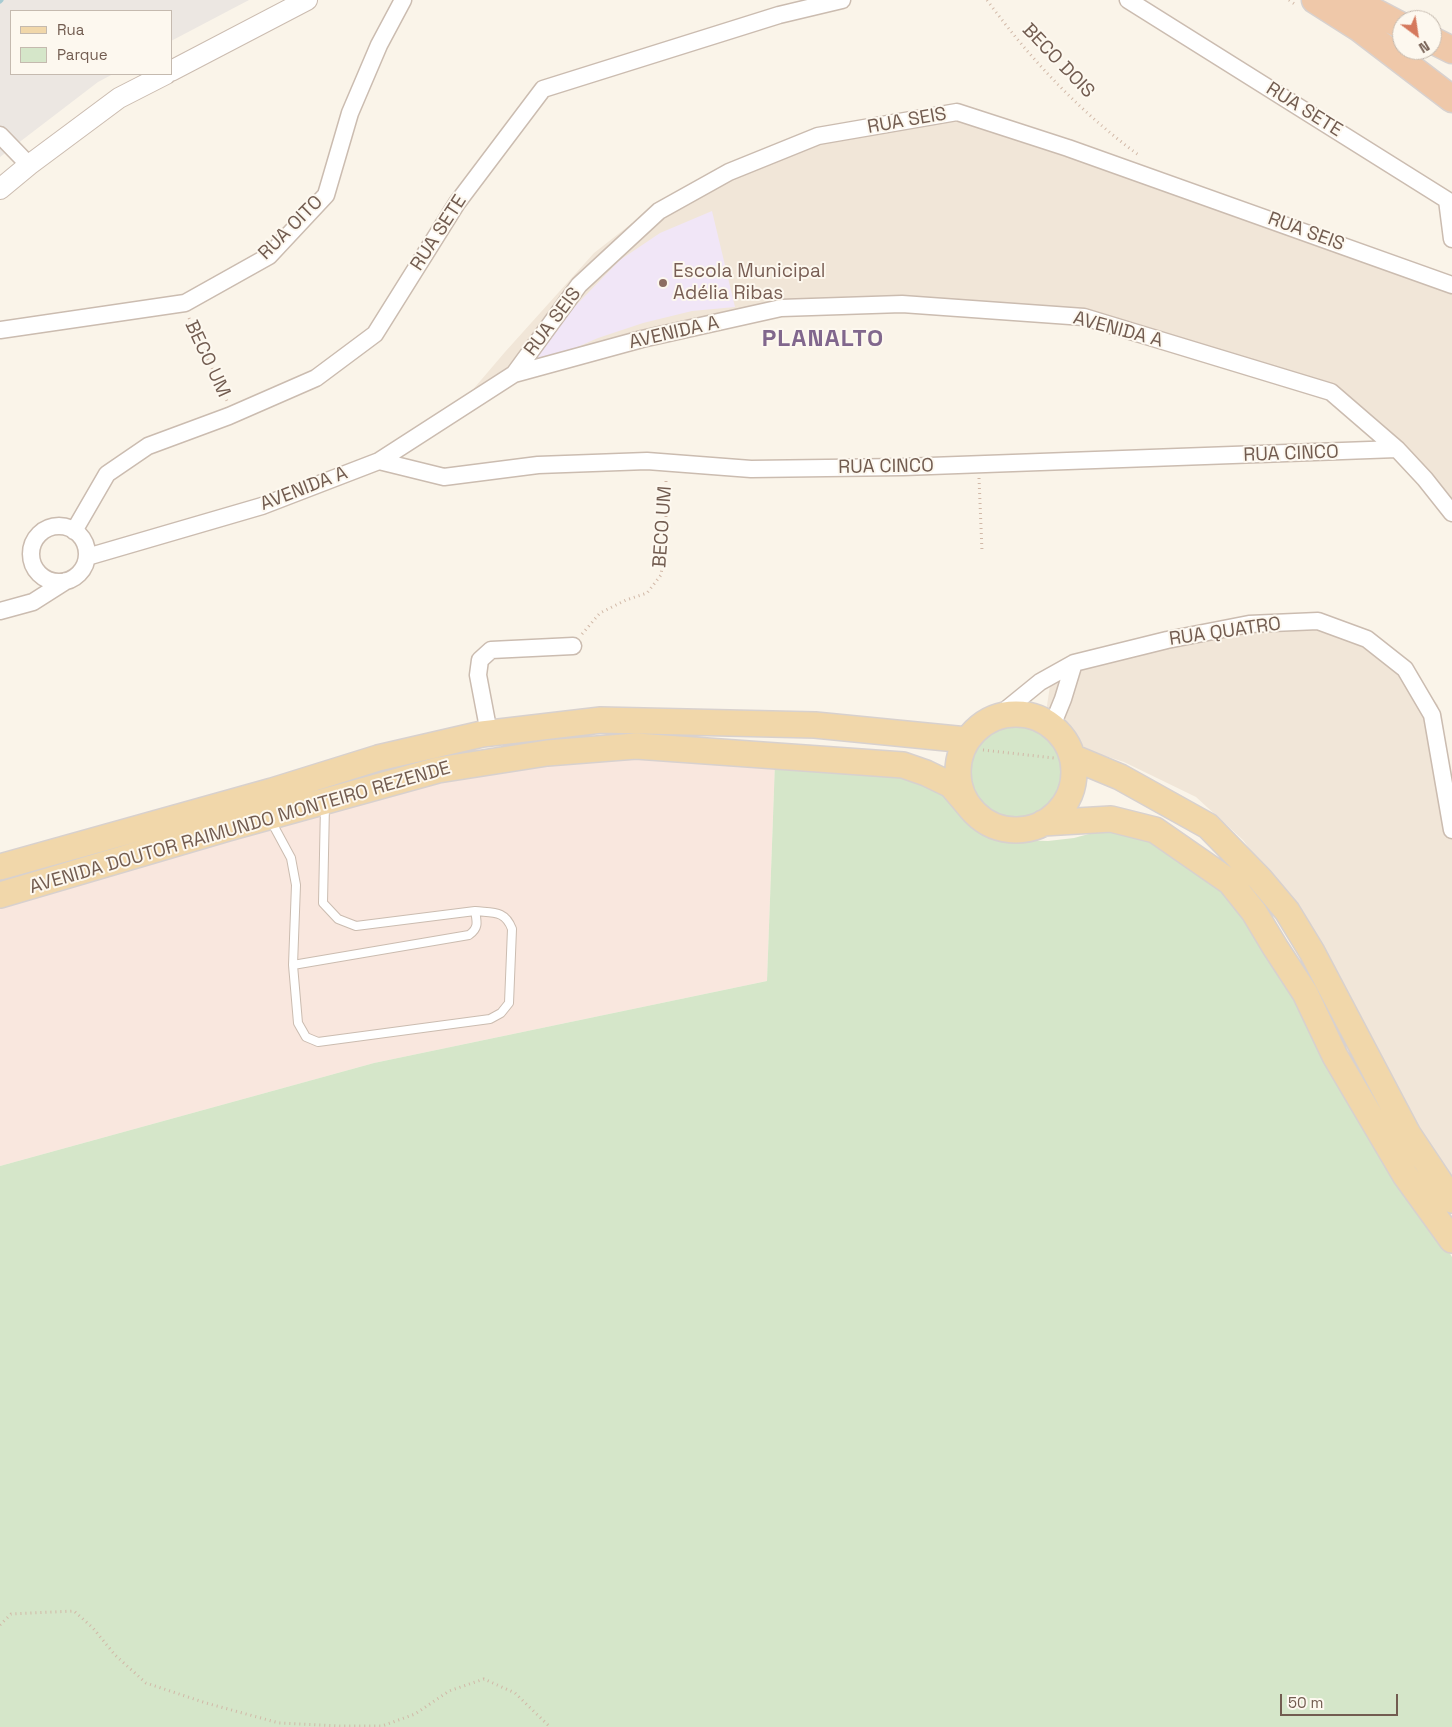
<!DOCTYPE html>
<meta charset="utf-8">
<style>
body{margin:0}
#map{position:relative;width:1452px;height:1727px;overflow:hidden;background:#faf4e9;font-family:"Space Grotesk",sans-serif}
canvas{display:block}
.legend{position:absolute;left:10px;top:10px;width:162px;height:65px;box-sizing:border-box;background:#fdf8ef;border:1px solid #c5baaf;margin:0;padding:6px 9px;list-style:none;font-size:15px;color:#725c50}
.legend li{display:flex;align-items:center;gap:10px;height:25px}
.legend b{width:25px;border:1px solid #c5baaf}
.north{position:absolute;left:1392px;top:10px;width:50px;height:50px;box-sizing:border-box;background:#fdf8ef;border:1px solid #c5baaf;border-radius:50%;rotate:149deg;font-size:14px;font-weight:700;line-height:20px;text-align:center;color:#725c50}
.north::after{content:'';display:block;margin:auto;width:18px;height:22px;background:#d5795d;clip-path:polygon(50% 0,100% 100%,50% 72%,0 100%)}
.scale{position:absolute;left:1280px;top:1694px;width:118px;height:22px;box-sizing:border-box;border:2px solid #725c50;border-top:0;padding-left:6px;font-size:15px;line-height:18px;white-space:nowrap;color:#725c50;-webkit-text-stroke:4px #fdf8ef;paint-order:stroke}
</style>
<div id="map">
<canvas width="1452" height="1727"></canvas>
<ul class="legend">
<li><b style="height:6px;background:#f1d7aa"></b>Rua</li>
<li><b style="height:14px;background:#d5e6c9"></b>Parque</li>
</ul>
<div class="north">N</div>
<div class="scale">50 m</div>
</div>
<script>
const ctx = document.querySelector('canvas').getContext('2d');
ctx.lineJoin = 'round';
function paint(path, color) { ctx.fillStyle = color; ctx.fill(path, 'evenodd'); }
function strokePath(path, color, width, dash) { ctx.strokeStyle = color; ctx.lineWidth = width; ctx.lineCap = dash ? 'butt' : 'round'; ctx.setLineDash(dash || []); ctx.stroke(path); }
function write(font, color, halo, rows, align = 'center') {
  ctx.font = font + ' "Space Grotesk",sans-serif'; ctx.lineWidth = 4; ctx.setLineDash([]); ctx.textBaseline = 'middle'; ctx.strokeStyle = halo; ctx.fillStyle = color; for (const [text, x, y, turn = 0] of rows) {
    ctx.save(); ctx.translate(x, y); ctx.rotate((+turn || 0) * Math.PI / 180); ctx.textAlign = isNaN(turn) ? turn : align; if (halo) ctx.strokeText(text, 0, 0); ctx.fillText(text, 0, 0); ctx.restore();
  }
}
const residential = new Path2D(`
 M957,108L1452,279V522L1429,493L1374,417L1336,386L1291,371L1214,363L1097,327L936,301L780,303L676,323L551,364L464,400L505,352L594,253L645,213L728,167Z
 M1347,622L1402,659L1438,705L1452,796V1178L1420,1133L1360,1015L1314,936L1243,840L1196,797L1124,762L1086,750L1069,726L1046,712L1053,666L1072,655L1236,633Z`);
const commercial = new Path2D(`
 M623,759L775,762L767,981L374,1063L0,1166V874L36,893L394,791L523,766Z`);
const industrial = new Path2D(`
 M0,0H249L171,41V11H11V74H113L98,82L0,157Z`);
const education = new Path2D(`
 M712,211L735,307L692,311L643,323L598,338L543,362L529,370L545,337L620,260L660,233Z`);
const green = new Path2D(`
 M969 774a48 48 0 1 1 96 0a48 48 0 1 1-96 0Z
 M775,762L913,773L962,805L984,830L1012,840L1048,841L1074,838L1115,827L1150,833L1238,901L1452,1257V1727H0V1166L374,1063L767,981Z`);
const stream = new Path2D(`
 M0,1L1,0`);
const path = new Path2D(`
 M987,0C1030,59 1081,113 1140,156
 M1289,0L1296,5
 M1417,11L1433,20
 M189,318L227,401
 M979,478L982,551
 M582,634L600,613L626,600L647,593L661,575L666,537V478
 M983,750L1054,758
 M0,1625L11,1614L74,1611L93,1628L115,1655L146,1683L206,1703L279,1723L341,1726H382L415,1714L449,1691L484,1679L515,1693L550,1727`);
const service = new Path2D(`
 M271,821L291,858L296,885L293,965L469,935C479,928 477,922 475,911L356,926L338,919L323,903L325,805
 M293,965L298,1023L306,1037L318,1042L490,1019L501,1013L509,1003L512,929C505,910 493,913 475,911`);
const minor = new Path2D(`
 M1128,0L1447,200L1452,239
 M0,135L29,165
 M0,330L185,303L269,256L326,195L350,113L379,45L403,0
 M514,374L579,285L659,211L729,172L818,136L957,112L1068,148L1452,285
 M379,461L444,477L538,465L647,461L751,469L903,467L1397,449
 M31 554a28 28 0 1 1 56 0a28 28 0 1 1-56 0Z
 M74,531L107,474L148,446L229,416L316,378L375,334L457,203L543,89L779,15L842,0
 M87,557L262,506L379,461L514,374L642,339L781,308L902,304L1084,317L1331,392L1397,449L1425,479L1452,513
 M0,611L33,602L66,581
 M997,717L1040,682L1074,663L1167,640L1249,624L1318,621L1367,639L1405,669L1432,715L1452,830
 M1052,726L1063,699L1074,663
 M489,733L478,675L480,660L491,650L573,646`);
const tertiary = new Path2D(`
 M171,71L307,0
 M0,189L29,165L119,98L166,74`);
const primary = new Path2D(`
 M958 772a58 58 0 1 1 116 0a58 58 0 1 1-116 0Z
 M1072,757L1120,777L1208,826L1260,879L1287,911L1312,952L1408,1134L1452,1200
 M1043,823L1111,819L1155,830L1230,882L1254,912L1275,947L1305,993L1335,1056L1405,1175L1452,1240
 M0,867L272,791L378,758L482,734L601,720L815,725L967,740
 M0,895L228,828L438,770L547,753L636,746L903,765L926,773L951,785L973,811`);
const trunk = new Path2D(`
 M1315,0L1359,28L1452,99
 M1352,0L1402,26
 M1432,40L1452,50`);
const markers = [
 [663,283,5,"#8d6e63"]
];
const streetNames = [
 ["BECO DOIS",1058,61,46],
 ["RUA SETE",1304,110,32],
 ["RUA SEIS",907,121,-10],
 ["RUA OITO",291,228,-45],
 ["RUA SEIS",1306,232,20],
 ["RUA SETE",439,233,-57],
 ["RUA SEIS",553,322,-53],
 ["AVENIDA A",1118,330,15],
 ["AVENIDA A",674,333,-13],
 ["BECO UM",207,359,65],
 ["RUA CINCO",1291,454,-2],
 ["RUA CINCO",886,467,-1],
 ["AVENIDA A",304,489,-21],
 ["BECO UM",663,527,-86],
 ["RUA QUATRO",1225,632,-8],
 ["AVENIDA DOUTOR RAIMUNDO MONTEIRO REZENDE",240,828,-16]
];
const educationNames = [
 ["Escola Municipal",673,272],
 ["Adélia Ribas",673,294]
];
const districtNames = [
 ["PLANALTO",823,339]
];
paint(residential, '#f1e6d8');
paint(commercial, '#f9e7de');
paint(industrial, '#ece7e2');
paint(education, '#f1e6f7');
paint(green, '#d5e6c9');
strokePath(stream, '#a7cbd2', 5);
strokePath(service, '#cbbcb0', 10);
strokePath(minor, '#cbbcb0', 19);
strokePath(tertiary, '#cbbcb0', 22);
strokePath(primary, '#d8d1ce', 28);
strokePath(trunk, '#d8d1ce', 29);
strokePath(path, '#d1b8a7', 3, [1, 4]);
strokePath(service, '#fff', 8);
strokePath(minor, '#fff', 16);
strokePath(tertiary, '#fff', 20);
strokePath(primary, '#f1d7aa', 25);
strokePath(trunk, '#efc8a9', 26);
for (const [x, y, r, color] of markers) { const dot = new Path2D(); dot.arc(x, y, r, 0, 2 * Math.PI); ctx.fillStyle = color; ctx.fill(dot); strokePath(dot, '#fdf8ef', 2); }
write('19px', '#725c50', '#fdf8ef', streetNames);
write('19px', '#785e54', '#fdf8ef', educationNames, 'left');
ctx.letterSpacing = '1px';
write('bold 24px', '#81678d', '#fdf8ef', districtNames);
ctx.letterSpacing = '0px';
</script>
